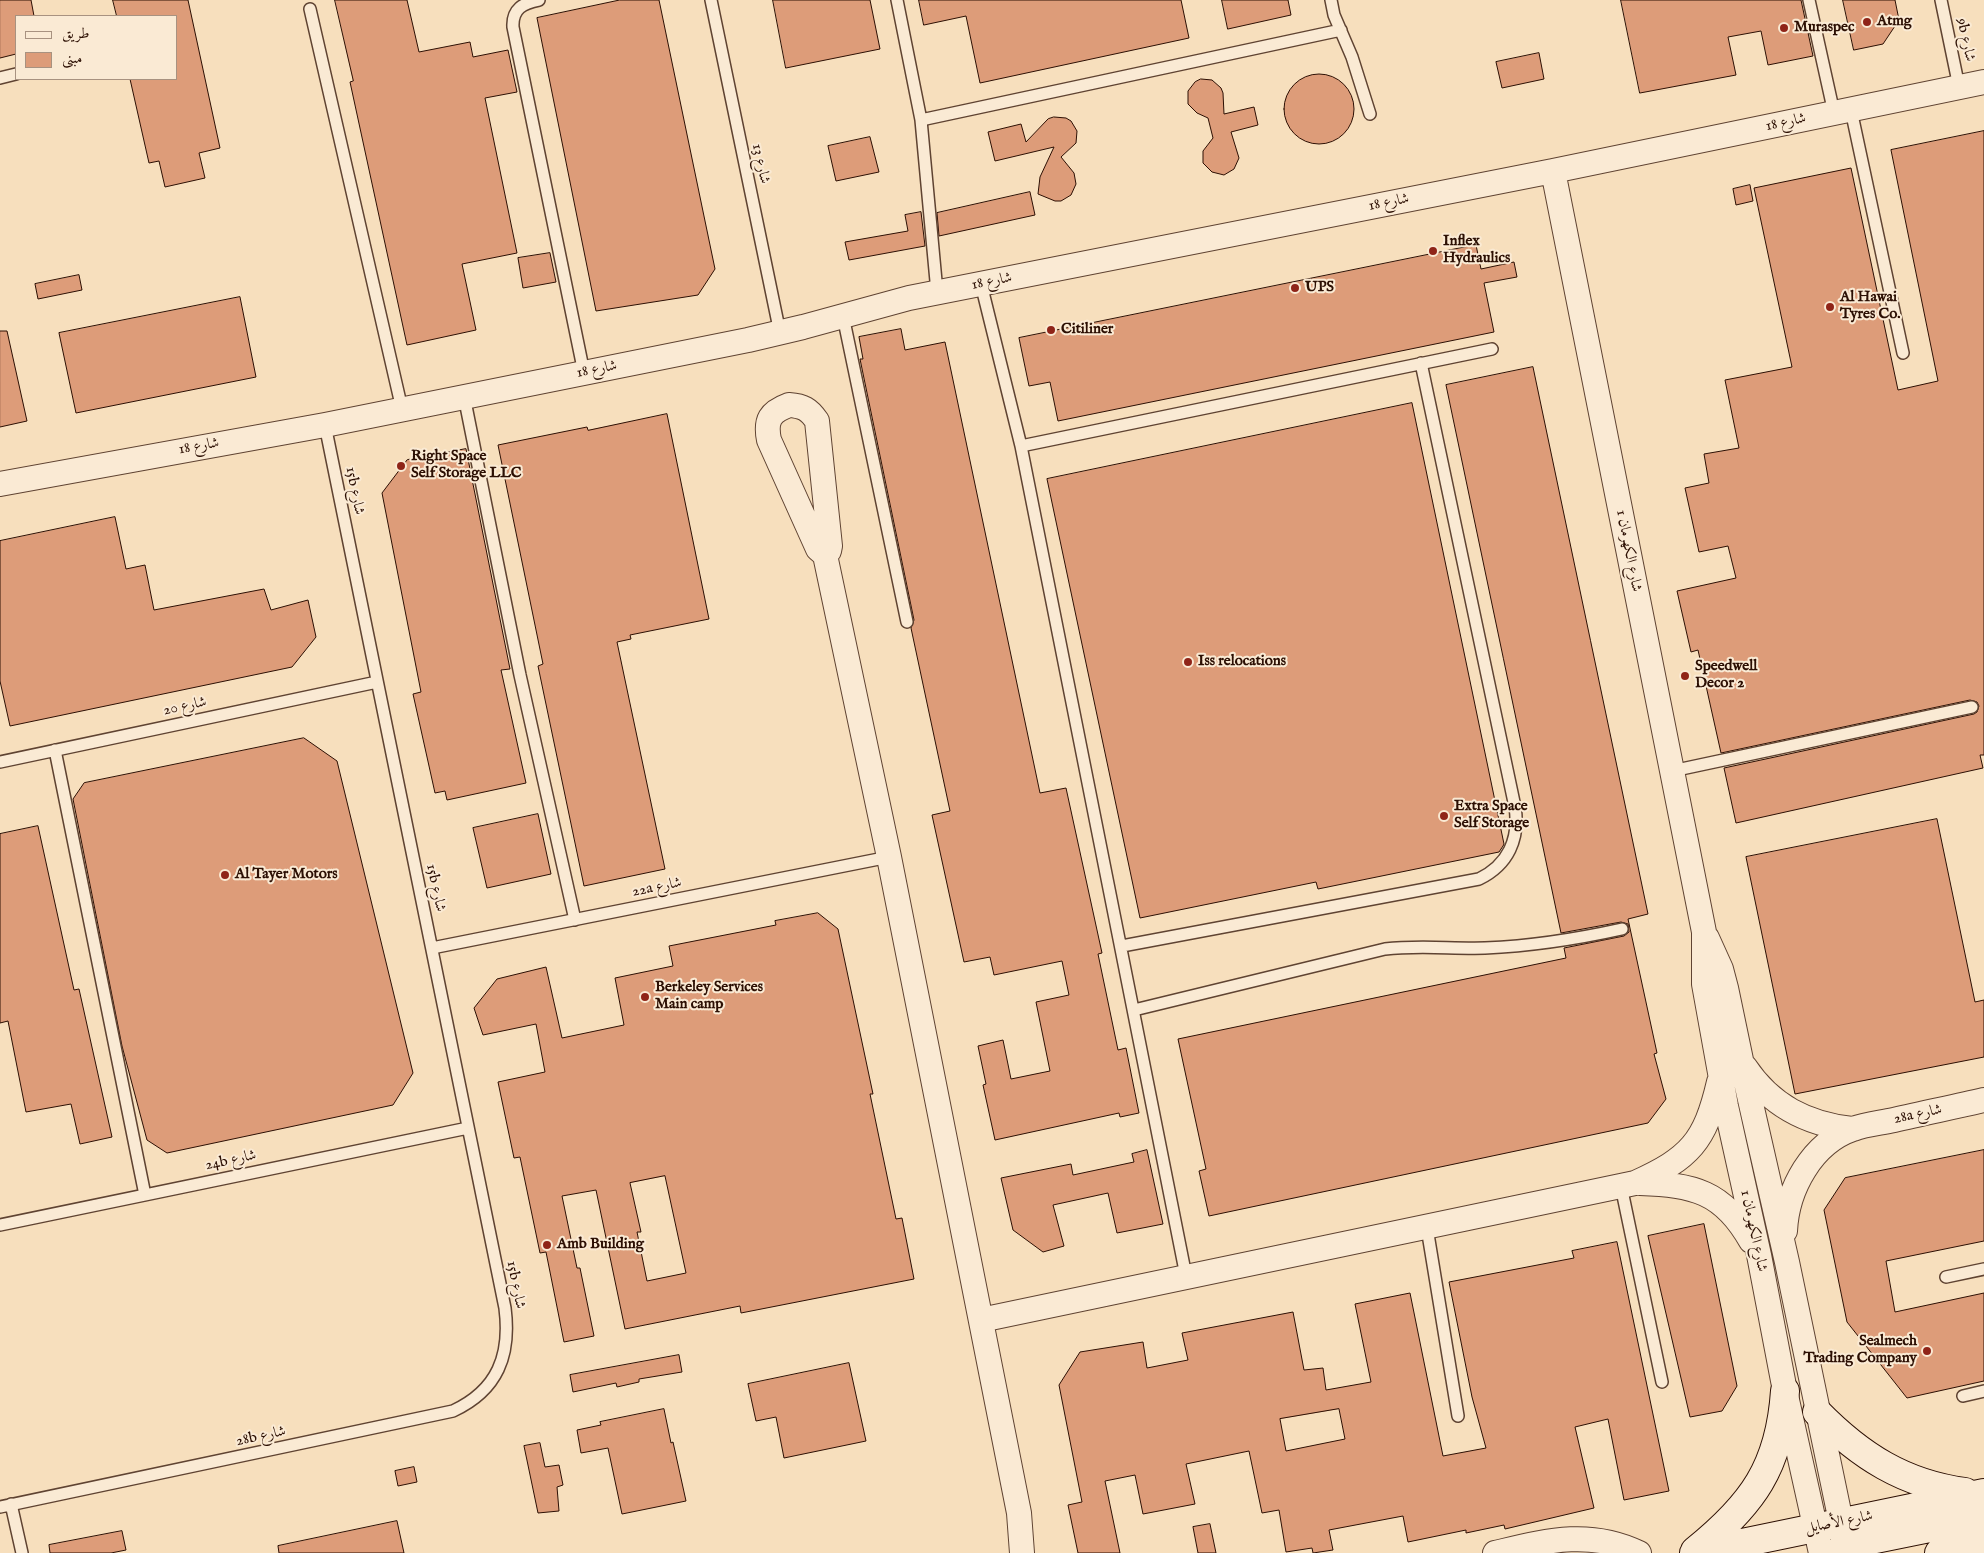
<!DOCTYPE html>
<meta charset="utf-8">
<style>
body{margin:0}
#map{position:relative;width:1984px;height:1553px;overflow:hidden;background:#f7dfbd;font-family:"IM FELL English",Amiri,serif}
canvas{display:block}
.legend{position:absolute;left:15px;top:15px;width:162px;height:65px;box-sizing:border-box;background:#faead4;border:1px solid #a89280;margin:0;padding:6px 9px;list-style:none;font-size:15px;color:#2c0f03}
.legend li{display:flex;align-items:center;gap:10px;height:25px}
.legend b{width:25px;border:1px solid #a89280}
</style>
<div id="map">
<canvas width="1984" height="1553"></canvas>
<ul class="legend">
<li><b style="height:6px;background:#faead4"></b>طريق</li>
<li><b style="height:14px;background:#dd9c79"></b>مبنى</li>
</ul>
</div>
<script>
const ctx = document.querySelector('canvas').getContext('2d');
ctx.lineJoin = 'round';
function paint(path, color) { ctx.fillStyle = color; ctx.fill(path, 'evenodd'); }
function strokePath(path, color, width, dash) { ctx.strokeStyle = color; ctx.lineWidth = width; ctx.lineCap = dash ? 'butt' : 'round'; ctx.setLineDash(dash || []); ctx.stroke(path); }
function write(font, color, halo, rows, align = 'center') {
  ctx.font = font + ' "IM FELL English",Amiri,serif'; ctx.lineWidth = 4; ctx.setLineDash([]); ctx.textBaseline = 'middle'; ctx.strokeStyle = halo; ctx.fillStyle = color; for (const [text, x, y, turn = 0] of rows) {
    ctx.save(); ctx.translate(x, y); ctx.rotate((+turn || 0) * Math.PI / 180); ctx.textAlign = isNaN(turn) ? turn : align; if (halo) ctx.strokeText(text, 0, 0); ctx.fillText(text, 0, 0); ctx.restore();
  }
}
const building = new Path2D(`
 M0,0H31L34,16H16V54L0,58Z
 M113,0H188L220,148L199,153L205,178L165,187L159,161L149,163L130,79H176V16H117Z
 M335,0H407L419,52L470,42L473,57L508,50L517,92L485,98L517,253L462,264L476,330L407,345L350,82L353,81Z
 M620,0H659L715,269L698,295L596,311L537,18Z
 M773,0H870L880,49L786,68Z
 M919,0H1181L1189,38L980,83L966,16L924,25Z
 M1222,0H1288L1291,15L1228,29Z
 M1621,0H1801L1813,56L1768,65L1761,31L1728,37L1736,75L1640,93Z
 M1843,0H1895L1899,20L1883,44L1854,50Z
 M1539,53L1544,79L1502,88L1496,62Z
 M1284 109a35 35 0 1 1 70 0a35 35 0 1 1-70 0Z
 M1201,79L1212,80L1221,88L1223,93L1224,114L1254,107L1258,125L1231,132L1239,158L1234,169L1224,175L1212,172L1203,163V151L1213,138L1208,118L1197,113L1188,104V91L1195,82Z
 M1054,117L1066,118L1071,121L1077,131L1076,143L1061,157L1074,173L1076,184L1071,195L1061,201H1055L1038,194L1040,177L1054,147L995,161L988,132L1021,124L1026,142L1048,119Z
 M1984,131V755H1980L1983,768L1736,823L1724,768L1974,714L1977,712L1979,706L1977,702L1970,700L1721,753L1698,650L1691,652L1677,591L1736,578L1728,546L1699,552L1685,488L1709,483L1704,454L1739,448L1725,380L1792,367L1754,188L1851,168L1898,390L1938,381L1891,150Z
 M870,137L879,172L836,181L828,146Z
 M1750,185L1753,201L1736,205L1733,189Z
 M1030,192L1035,215L939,236L937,213Z
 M921,212L925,246L849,260L845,242L908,231L905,215Z
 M1476,245L1481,269L1514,262L1517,277L1484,283L1494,332L1058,421L1050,382L1029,386L1019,338Z
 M550,253L556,282L523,288L518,258Z
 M79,275L82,290L38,299L35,284Z
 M240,297L256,377L76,413L59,333Z
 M901,329L905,350L945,342L1040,793L1066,788L1102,953L1098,954L1118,1050L1126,1048L1139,1113L1120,1117L1119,1113L995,1140L983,1085L986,1084L978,1046L1003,1040L1011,1079L1050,1071L1036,1002L1069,995L1062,961L994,975L990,957L964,962L932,815L950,811L911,628L914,620L860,359H863L859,337Z
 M0,331H7L27,421L0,427Z
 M1533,367L1648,914L1628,919L1657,1053L1654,1054L1666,1099L1648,1123L1209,1216L1199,1171L1206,1169L1178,1039L1566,958L1564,948L1624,936L1629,932L1628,924L1621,922L1561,933L1446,385Z
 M1412,403L1504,844L1503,846L1499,852L1318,889L1316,882L1140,918L1047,479Z
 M667,414L709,619L630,635L631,639L617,642L665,869L584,886L538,666L543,664L498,445L587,427L588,430Z
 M466,449L510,669L501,670L526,783L447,800L445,791L435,793L413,694L421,692L382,493L407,460Z
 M115,517L126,569L145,565L154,610L264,589L271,610L308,600L316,637L292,667L10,726L0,681V541Z
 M304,738L337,761L413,1073L393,1105L167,1153L147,1140L122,1046L73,799L84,783Z
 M538,814L551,874L487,888L473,828Z
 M1937,819L1975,1002L1984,1000V1057L1795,1094L1746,857Z
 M38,826L74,990L79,989L112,1137L80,1144L71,1104L26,1112L8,1021L0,1023V834Z
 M818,913L838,929L873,1094H870L896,1219L902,1218L914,1279L741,1313L740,1306L625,1329L596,1190L562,1196L577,1268H580L594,1336L564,1342L546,1252L540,1253L520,1157L514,1158L498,1082L545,1072L536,1024L483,1035L474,1008L497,979L546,967L562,1038L624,1025L615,978L673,966L669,946L776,925L775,921ZM665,1176L686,1273L647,1281L637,1232H641L630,1183Z
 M1147,1150L1163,1224L1117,1233L1108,1193L1053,1205L1064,1246L1043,1252L1013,1230L1001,1178L1071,1164L1073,1175L1134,1162L1132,1154Z
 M1984,1150V1241L1886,1261L1895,1312L1984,1293V1381L1907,1398L1847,1322L1824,1210L1845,1178Z
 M1704,1224L1737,1386L1722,1411L1690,1417L1648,1236Z
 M1617,1242L1669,1491L1624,1500L1608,1419L1575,1427L1594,1508L1505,1529L1504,1525L1466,1533V1530L1408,1542L1403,1516L1329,1530L1333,1550L1313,1553L1312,1548L1286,1552L1279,1510L1262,1513L1249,1451L1186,1464L1195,1504L1143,1514L1135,1475L1105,1481L1120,1553H1078L1068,1505L1082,1502L1059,1385L1080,1352L1143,1342L1147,1368L1188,1360L1182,1333L1293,1312L1304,1370L1323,1368L1326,1390L1371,1382L1355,1304L1410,1293L1443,1456L1486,1448L1472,1397L1449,1282L1574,1258L1572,1251ZM1339,1409L1345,1439L1286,1451L1280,1419Z
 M679,1355L682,1372L639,1379V1382L617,1387L616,1383L573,1392L570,1375Z
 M849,1363L866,1441L784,1458L776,1417L756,1421L748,1384Z
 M664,1409L671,1443L673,1442L686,1501L622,1514L608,1448L581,1453L577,1430L601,1425L600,1422Z
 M540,1443L545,1467L559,1465L563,1485L557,1487L559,1511L538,1513L524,1446Z
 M414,1467L417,1482L398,1486L395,1471Z
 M397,1521L404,1553H279L278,1546Z
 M1210,1524L1216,1553H1198L1193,1527Z
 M122,1531L126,1550L111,1553H50L49,1545Z`);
const service = new Path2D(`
 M539,0C523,3 512,9 513,27L584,373
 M711,0L780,333
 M897,0L921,120L937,292
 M1331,0L1334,15L1352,57L1370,114
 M1809,0L1834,113
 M1941,0L1959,87
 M310,9L402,409
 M0,78L16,74
 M1851,110L1903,353
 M921,120L1341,30
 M981,284L1021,446L1186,1276
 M843,316L907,622
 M464,396L520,675L575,920
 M1021,446L1492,349
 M55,750L145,1195
 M0,762L377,682
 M1672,771L1972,707
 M1122,946L1479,879C1508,865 1520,839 1515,807L1421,363
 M432,948L889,857
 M1134,1010L1385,949C1419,945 1452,949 1485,948C1532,946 1577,939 1622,929
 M1621,1186L1662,1382
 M0,1225L468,1128
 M1427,1228L1458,1416
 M1946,1277L1984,1269
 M1963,1396L1984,1391
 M11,1504L22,1553
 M0,1507L453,1411C498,1390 511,1355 505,1308L325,425`);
const minor = new Path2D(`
 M1553,171L1704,932V984L1726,1106L1759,1255L1785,1391L1821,1553
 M789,405C803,406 809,409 817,421L830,546L829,551L825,555L818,549L769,440C765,420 770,412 789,405Z
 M0,484L325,425L748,340L803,327L909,298L1553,171L1984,82
 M825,555L889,857L1019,1513L1022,1553
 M1707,938L1721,969L1726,988L1741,1060L1787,1262L1845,1541
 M1745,1067C1771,1106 1807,1124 1852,1129
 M1640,1183C1693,1185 1723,1191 1751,1241
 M1785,1231C1787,1189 1812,1143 1853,1129C1866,1124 1881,1123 1894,1120C1924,1113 1954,1107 1984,1100
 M981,1320L1635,1183C1690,1158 1705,1142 1719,1082
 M1495,1553C1546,1541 1589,1529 1639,1553`);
const secondary = new Path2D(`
 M1817,1412C1860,1456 1904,1484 1965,1492
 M1695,1551C1752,1505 1780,1467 1785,1391
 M1694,1553L1984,1493
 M1836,1553L1846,1545L1984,1517
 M1939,1553L1984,1544`);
const markers = [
 [1867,22,5,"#8f2418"],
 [1784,28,5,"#8f2418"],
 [1433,251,5,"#8f2418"],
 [1295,288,5,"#8f2418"],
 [1830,307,5,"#8f2418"],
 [1051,330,5,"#8f2418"],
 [401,466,5,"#8f2418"],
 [1188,662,5,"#8f2418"],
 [1685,676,5,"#8f2418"],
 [1444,816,5,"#8f2418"],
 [225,875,5,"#8f2418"],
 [645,997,5,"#8f2418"],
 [547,1245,5,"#8f2418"],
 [1927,1351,5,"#8f2418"]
];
const poiNames = [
 ["Atmg",1877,22],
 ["Muraspec",1794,28],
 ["Inflex",1443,242],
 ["Hydraulics",1443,259],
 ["UPS",1305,288],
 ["Al Hawai",1840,298],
 ["Tyres Co.",1840,315],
 ["Citiliner",1061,330],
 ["Right Space",411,457],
 ["Self Storage LLC",411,474],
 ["Iss relocations",1198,662],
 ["Speedwell",1695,667],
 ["Decor 2",1695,684],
 ["Extra Space",1454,807],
 ["Self Storage",1454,824],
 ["Al Tayer Motors",235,875],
 ["Berkeley Services",655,988],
 ["Main camp",655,1005],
 ["Amb Building",557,1245],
 ["Sealmech",1917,1342,"right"],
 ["Trading Company",1917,1359,"right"]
];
const streetNames = [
 ["9b شارع",1965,40,78],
 ["شارع 18",1786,123,-12],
 ["شارع 13",760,164,78],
 ["شارع 18",1389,203,-11],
 ["شارع 18",992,282,-11],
 ["شارع 18",597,370,-11],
 ["شارع 18",199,447,-10],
 ["15b شارع",354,491,79],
 ["شارع الكهرمان 1",1628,551,79],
 ["شارع 20",185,707,-12],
 ["15b شارع",435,888,78],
 ["22a شارع",657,888,-11],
 ["28a شارع",1918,1115,-12],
 ["24b شارع",231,1161,-12],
 ["شارع الكهرمان 1",1753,1231,78],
 ["15b شارع",515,1285,79],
 ["28b شارع",261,1437,-12],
 ["شارع الأصايل",1839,1523,-11]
];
paint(building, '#dd9c79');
strokePath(building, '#2c0f03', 1);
strokePath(service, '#5f4332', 14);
strokePath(minor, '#5f4332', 26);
strokePath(secondary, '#2c0f03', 30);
strokePath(service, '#faead4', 11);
strokePath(minor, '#faead4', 24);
strokePath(secondary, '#faead4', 28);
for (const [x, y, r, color] of markers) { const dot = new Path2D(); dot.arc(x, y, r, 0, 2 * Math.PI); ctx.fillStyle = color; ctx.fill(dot); strokePath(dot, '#faead4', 2); }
write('bold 15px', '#2c0f03', '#faead4', poiNames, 'left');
write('15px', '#2c0f03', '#faead4', streetNames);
</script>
